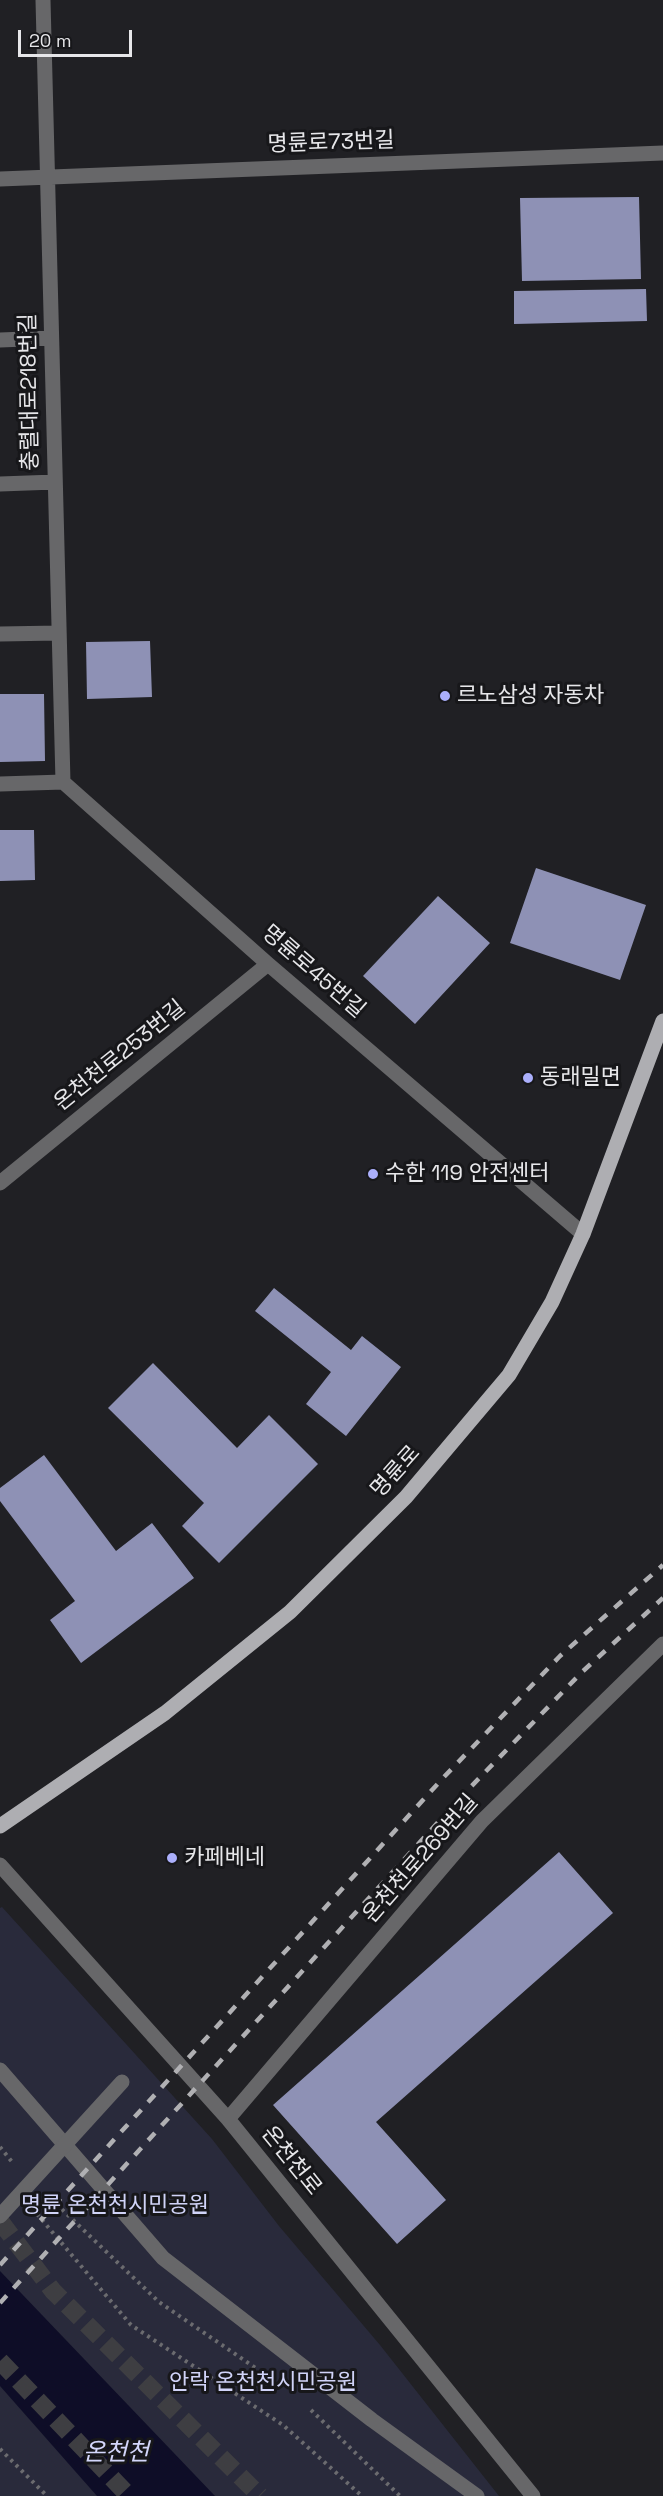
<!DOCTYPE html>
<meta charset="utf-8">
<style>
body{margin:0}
#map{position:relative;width:663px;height:2496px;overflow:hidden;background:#202024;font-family:"Space Grotesk",sans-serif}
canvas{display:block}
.scale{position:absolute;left:18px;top:30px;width:114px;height:27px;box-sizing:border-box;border:3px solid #e7e7ea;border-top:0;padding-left:8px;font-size:18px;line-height:21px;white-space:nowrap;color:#e7e7ea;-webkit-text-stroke:4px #17171a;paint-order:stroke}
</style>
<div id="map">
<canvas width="663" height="2496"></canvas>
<div class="scale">20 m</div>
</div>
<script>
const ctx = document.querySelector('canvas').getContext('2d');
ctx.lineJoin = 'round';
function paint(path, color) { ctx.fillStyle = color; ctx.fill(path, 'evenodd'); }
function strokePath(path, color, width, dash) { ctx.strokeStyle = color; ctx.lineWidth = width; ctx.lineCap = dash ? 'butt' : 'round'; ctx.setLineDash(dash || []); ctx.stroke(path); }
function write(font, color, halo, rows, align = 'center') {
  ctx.font = font + ' "Space Grotesk","Noto Sans KR",sans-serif'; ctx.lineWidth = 6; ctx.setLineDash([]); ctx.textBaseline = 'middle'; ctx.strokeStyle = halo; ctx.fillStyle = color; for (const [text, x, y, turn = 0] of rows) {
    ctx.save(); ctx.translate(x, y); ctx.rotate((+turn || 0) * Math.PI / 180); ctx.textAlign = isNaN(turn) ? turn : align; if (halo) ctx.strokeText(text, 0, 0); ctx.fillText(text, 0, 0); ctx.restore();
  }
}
const green = new Path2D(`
 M2,1907L212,2139L279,2226L380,2345L499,2496H0V1908Z`);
const water = new Path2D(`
 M0,2271L215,2496H97L0,2386Z`);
const building = new Path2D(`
 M639,197L641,279L522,281L520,198Z
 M646,289L647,321L514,324V291Z
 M150,641L152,697L87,699L86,642Z
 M0,694H44L45,761L0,762Z
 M0,830H34L35,880L0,881Z
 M536,868L646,905L620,980L510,943Z
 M438,896L490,943L415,1024L363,976Z
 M274,1288L351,1350L362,1336L401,1367L346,1436L306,1404L331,1372L255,1311Z
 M153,1363L237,1448L269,1415L318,1464L219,1563L182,1526L204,1503L108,1408Z
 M44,1455L116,1551L152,1523L194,1578L81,1663L50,1620L75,1601L0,1501V1488Z
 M559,1852L613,1913L376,2122L446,2200L397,2244L273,2105Z`);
const highwayTunnel = new Path2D(`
 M0,2221L53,2291L260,2496
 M0,2361L129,2496`);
const path = new Path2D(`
 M0,2147L13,2163
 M51,2199L159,2302L257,2369
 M37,2214L131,2325L283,2425L362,2496
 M311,2410L400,2496
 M0,2449L47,2496`);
const minor = new Path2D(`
 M43,0L63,782
 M0,179L663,153
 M0,340L51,338
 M0,484L55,482
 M0,634L59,633
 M0,784L63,782L268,964L583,1234
 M0,1183L268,964
 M0,1865L228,2119L533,2496
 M0,2070L163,2258L372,2420L477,2496
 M228,2119L482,1821L663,1644`);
const major = new Path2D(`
 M0,1826L165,1713L290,1612L406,1497L509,1375L552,1302L583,1234L663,1021`);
const rail = new Path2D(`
 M0,2265L443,1778L560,1656L663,1565
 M0,2303L461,1797L582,1672L663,1598`);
const minorBridge = new Path2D(`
 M0,2216L122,2082`);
const markers = [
 [445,696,6,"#abaffb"],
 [528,1078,6,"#abaffb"],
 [373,1174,6,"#abaffb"],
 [172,1858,6,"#abaffb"]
];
const streetNames = [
 ["명륜로73번길",331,143,-2],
 ["충렬대로218번길",30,392,-91],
 ["명륜로45번길",313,972,41],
 ["온천천로253번길",120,1056,-39],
 ["명륜로",396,1472,-48],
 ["온천천로269번길",421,1859,-49],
 ["온천천로",291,2161,51]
];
const poiNames = [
 ["르노삼성 자동차",457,696],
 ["동래밀면",540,1078],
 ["수한 119 안전센터",385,1174],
 ["카페베네",184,1858]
];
const parkNames = [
 ["명륜 온천천시민공원",115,2206],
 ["안락 온천천시민공원",263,2383]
];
const waterNames = [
 ["온천천",116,2453]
];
paint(green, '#292a3b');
paint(water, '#0e0d27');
paint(building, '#8e91b5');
strokePath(highwayTunnel, '#3e3e42', 18, [18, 9]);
strokePath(path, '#6b6b6f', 4, [3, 4.5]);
strokePath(minor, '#676769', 15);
strokePath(major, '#aeaeb2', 15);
strokePath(rail, '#b0b0b3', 4.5, [10, 10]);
strokePath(minorBridge, '#676769', 15);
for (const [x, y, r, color] of markers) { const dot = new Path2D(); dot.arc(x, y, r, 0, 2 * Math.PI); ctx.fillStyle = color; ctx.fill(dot); strokePath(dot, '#17171a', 2); }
write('22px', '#e7e7ea', '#17171a', streetNames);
write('22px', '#e7e7ea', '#17171a', poiNames, 'left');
write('22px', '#d0d3f7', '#17171a', parkNames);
write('italic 24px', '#d3d6fa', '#17171a', waterNames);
</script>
